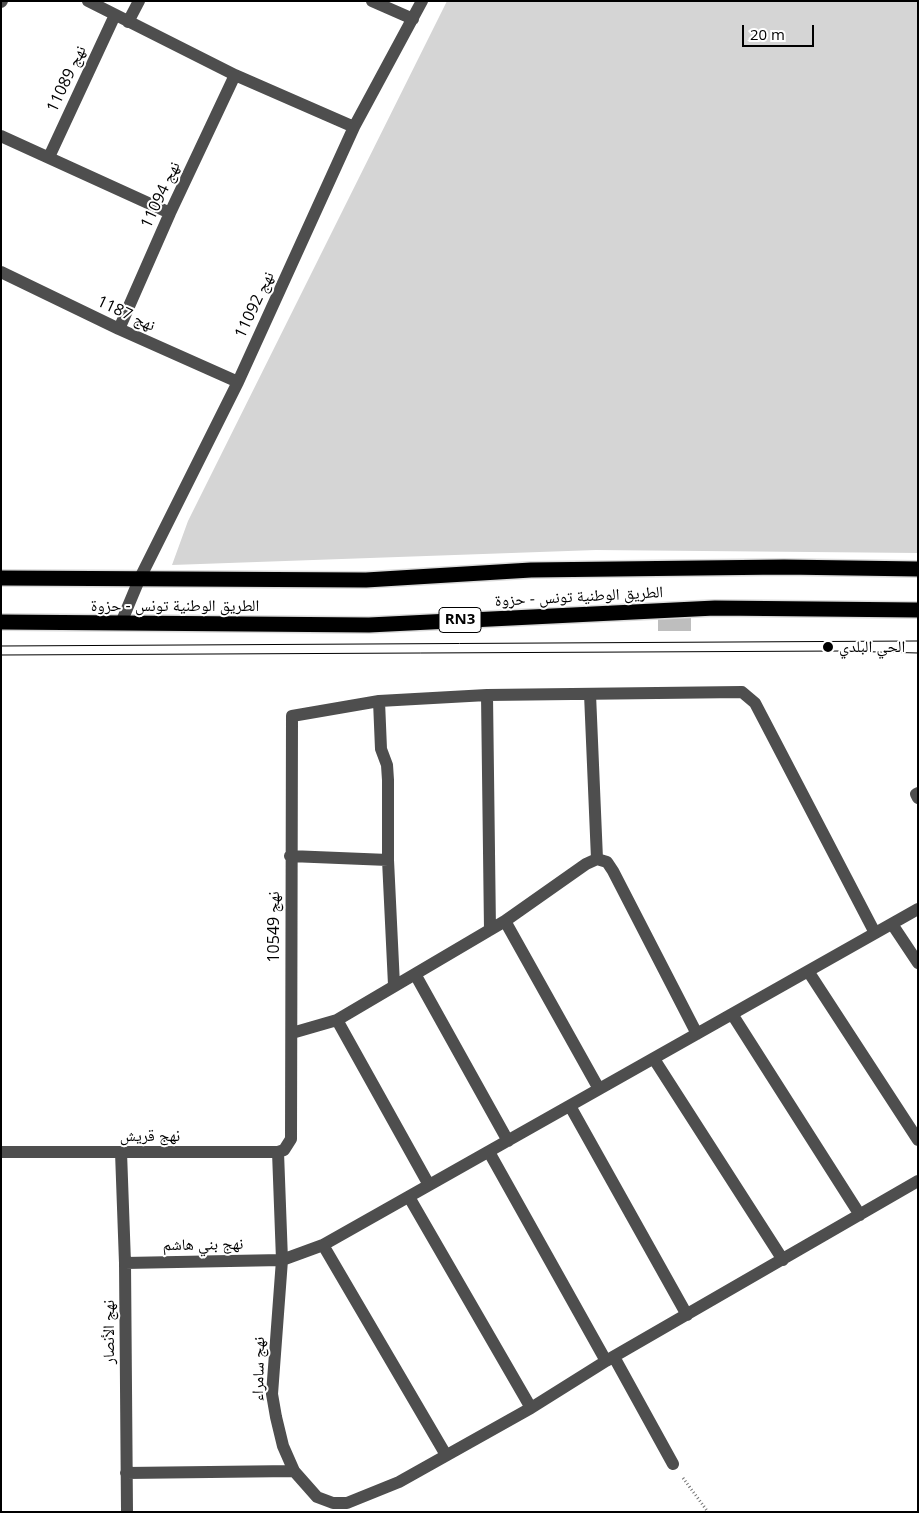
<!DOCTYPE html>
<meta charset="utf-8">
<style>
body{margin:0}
#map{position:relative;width:919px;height:1513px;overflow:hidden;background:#fff;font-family:"Open Sans",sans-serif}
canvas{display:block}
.frame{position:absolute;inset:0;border:2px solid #000;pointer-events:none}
.scale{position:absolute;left:742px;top:25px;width:72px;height:22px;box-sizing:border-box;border:2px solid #000;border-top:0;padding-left:6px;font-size:15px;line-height:18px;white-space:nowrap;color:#000;-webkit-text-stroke:4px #fff;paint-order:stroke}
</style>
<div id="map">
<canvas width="919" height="1513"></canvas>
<div class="frame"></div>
<div class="scale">20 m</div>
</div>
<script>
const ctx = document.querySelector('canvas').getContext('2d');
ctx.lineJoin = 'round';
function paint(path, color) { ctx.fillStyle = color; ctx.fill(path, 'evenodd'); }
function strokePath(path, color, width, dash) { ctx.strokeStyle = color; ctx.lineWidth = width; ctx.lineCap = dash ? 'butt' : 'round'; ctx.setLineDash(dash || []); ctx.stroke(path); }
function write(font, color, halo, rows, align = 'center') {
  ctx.font = font + ' "Open Sans","Noto Naskh Arabic",sans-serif'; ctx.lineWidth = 4; ctx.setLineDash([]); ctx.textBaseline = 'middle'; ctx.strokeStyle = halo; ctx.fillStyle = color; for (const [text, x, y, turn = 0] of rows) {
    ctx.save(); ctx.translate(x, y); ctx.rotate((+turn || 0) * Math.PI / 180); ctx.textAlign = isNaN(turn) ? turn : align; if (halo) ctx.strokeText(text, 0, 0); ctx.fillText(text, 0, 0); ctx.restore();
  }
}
const green = new Path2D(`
 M447,1H918V553L596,550L172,565L188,521Z`);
const building = new Path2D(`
 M658,618H691V631H658Z`);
const path = new Path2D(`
 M683,1478L708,1512`);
const minor = new Path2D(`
 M88,1L235,75L354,127
 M372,1L413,19
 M1,2L2,1
 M128,22L139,1
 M1,136L170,213
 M49,157L115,15
 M1,272L119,329L238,382
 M119,329L170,213L235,75
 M121,623L139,580L238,382L354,127L422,1
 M590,694L597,859
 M487,695L490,930
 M379,701L381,749L387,765L388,780V860L394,985
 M918,793L916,794L918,798
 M290,856L388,860
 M505,921L599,1089
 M892,924L918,963
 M808,971L918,1140
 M415,974L508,1141
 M732,1014L860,1215
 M337,1020L429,1185
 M292,1033L337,1020L505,921L586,864L597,859L607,862L613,871L697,1034
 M654,1059L783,1260
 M570,1106L687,1315
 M1,1152H278L284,1150L291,1139L292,716L379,701L487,695L742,692L755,703L766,724L875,933
 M121,1152L125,1263L127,1512
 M278,1152L282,1260L272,1394L276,1417L283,1446L294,1471L317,1497L333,1503H347L399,1482L531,1408L606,1361L918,1181
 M489,1152L606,1361
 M409,1197L531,1408
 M323,1245L446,1455
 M125,1263L282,1260L323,1245L918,909
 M614,1357L673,1464
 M126,1473L294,1471`);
const highway = new Path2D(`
 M1,578L366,580L531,570L784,567L918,569
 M1,622L369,625L715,608L918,610`);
const tram = new Path2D(`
 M1,646L918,641
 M1,655L841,651L918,653`);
const markers = [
 [828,647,6,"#000"]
];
const shields = [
 [460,620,42]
];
const shieldNames = [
 ["RN3",460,620]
];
const streetNames = [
 ["نهج 11089",67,79,-65],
 ["نهج 11094",161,195,-65],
 ["نهج 11092",255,305,-65],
 ["نهج 1187",126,314,25],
 ["الطريق الوطنية تونس - حزوة",579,597,-3],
 ["الطريق الوطنية تونس - حزوة",175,606],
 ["نهج 10549",274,927,-90],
 ["نهج قريش",150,1136],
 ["نهج بني هاشم",203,1245,-1],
 ["نهج الأنصار",109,1332,-90],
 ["نهج سامراء",259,1369,-89]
];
const poiNames = [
 ["الحي البلدي",839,647]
];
paint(green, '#d5d5d5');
paint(building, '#bebebe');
strokePath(highway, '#dbdbdb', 18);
strokePath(path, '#707070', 3, [1, 2.5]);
strokePath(minor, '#4e4e4e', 12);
strokePath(highway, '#000', 15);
strokePath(tram, '#000', 1);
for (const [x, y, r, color] of markers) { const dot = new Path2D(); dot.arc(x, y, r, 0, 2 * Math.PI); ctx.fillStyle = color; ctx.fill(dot); strokePath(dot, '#fff', 2); }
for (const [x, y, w] of shields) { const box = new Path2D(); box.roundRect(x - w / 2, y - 12.5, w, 25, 4); ctx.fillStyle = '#fff'; ctx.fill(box); strokePath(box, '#000', 1); }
write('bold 15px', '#000', null, shieldNames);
write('16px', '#000', '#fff', streetNames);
write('16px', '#000', '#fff', poiNames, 'left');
</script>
